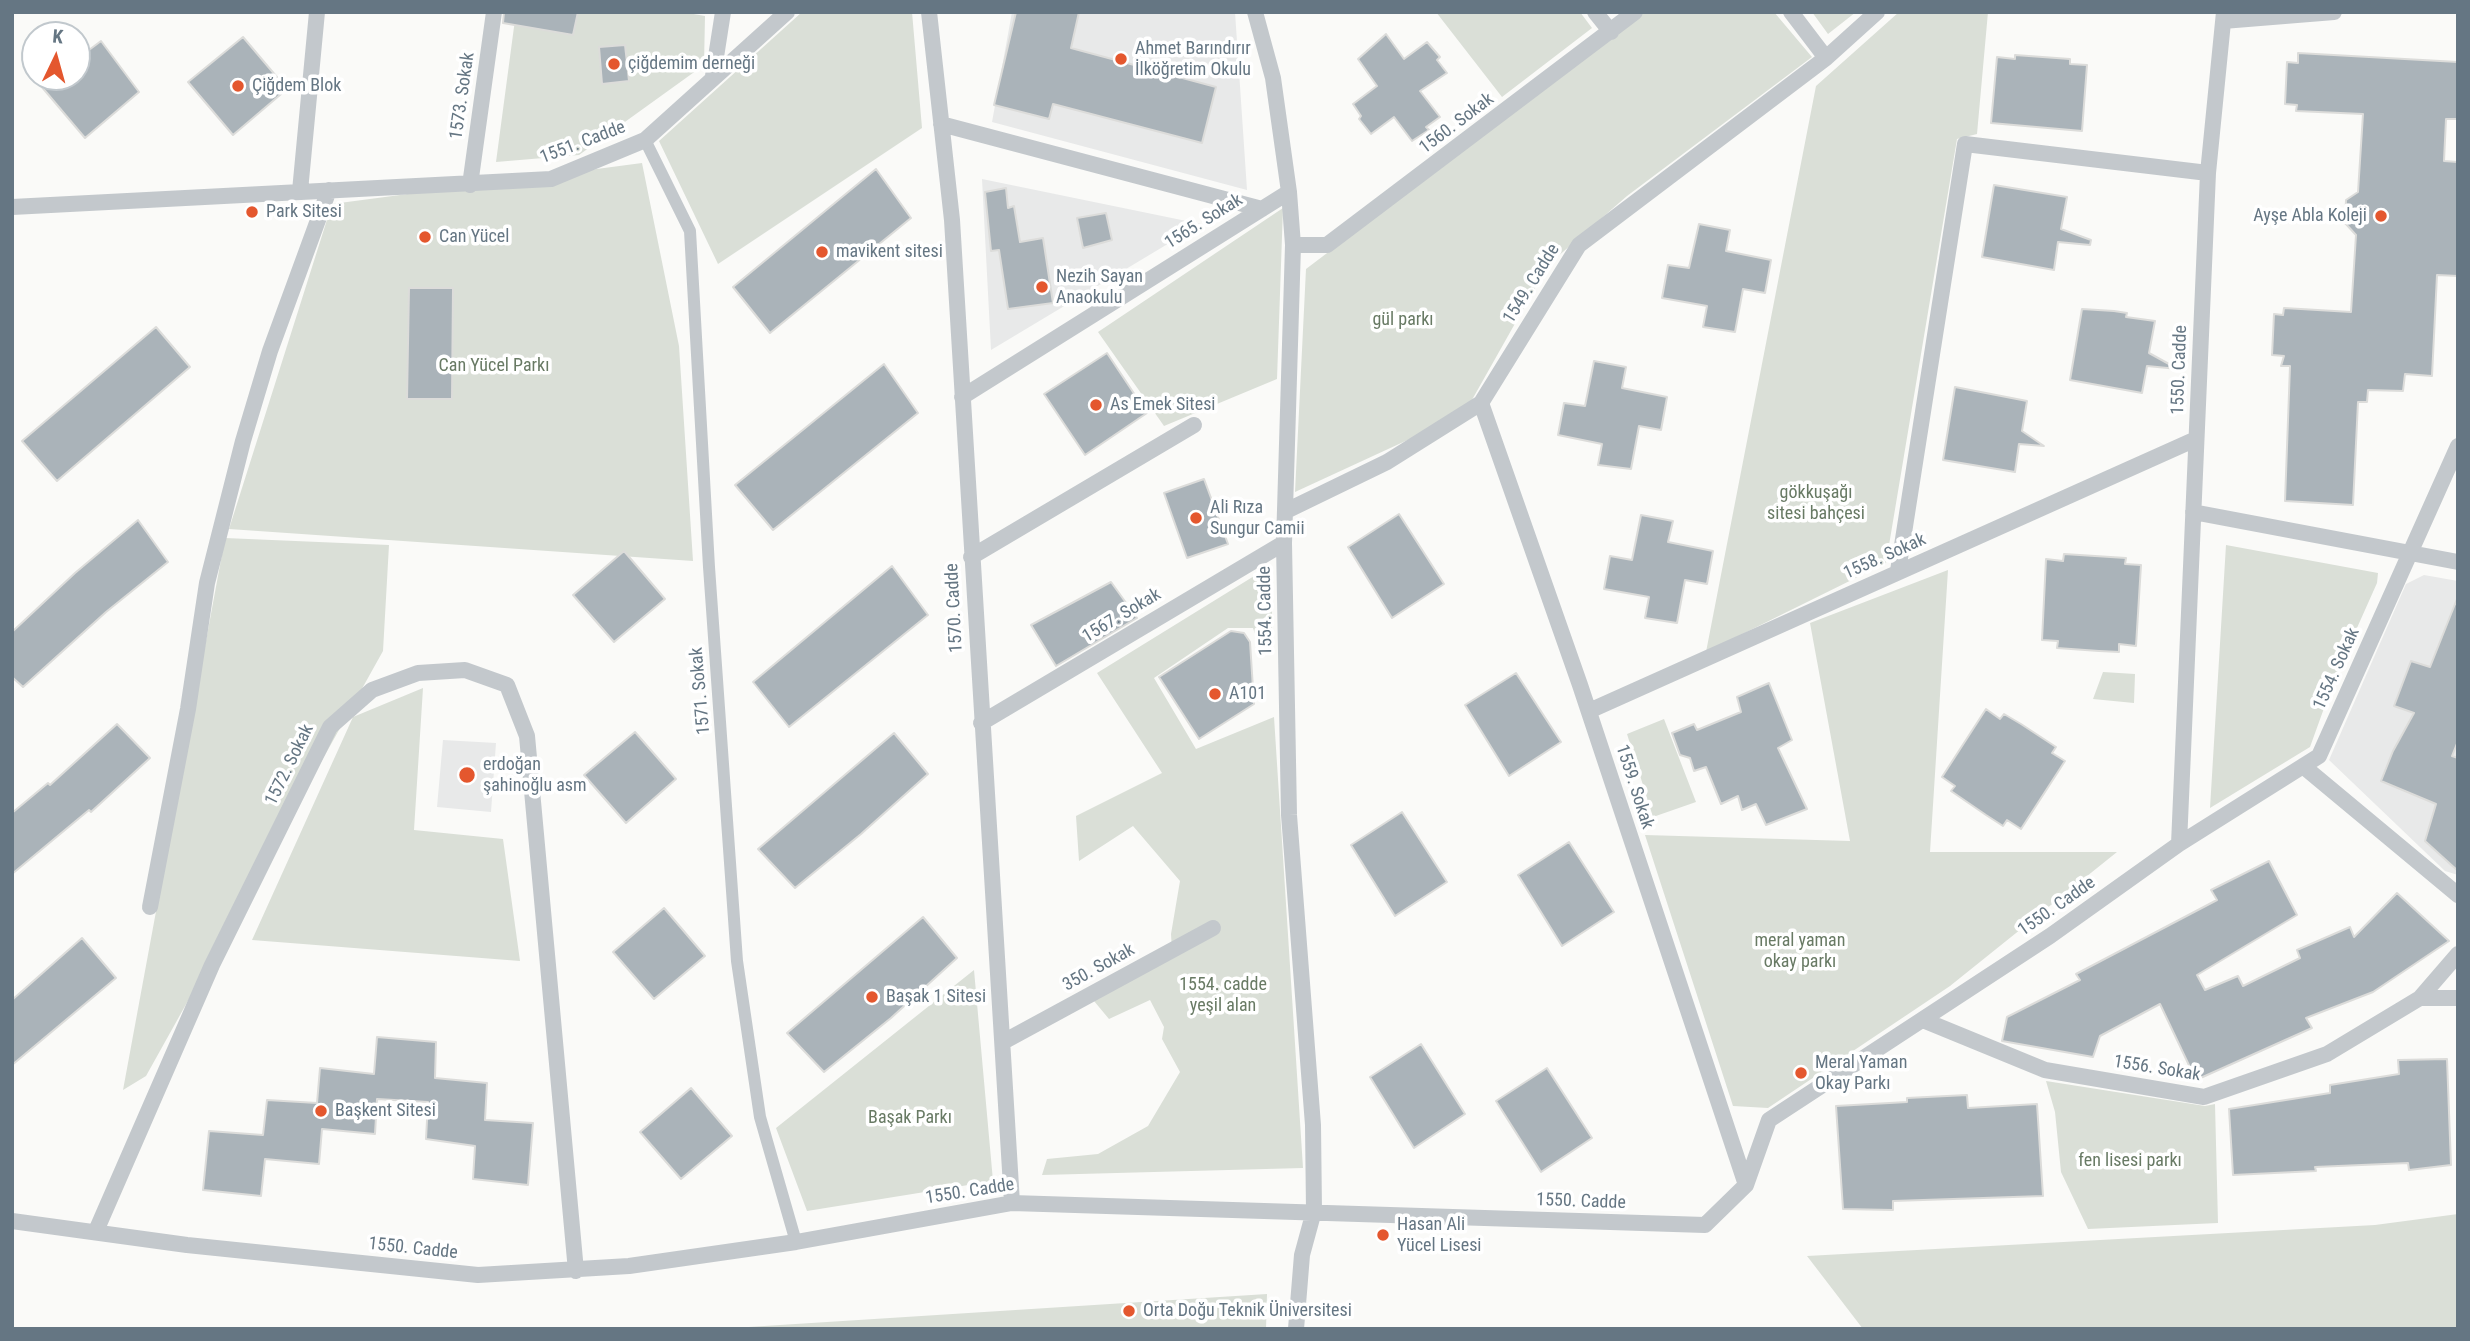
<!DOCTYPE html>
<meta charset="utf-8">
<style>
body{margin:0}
#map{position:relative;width:2470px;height:1341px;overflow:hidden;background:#fafaf8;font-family:"Roboto Condensed",sans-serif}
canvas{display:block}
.frame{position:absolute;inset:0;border:14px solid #657683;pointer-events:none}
.north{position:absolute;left:21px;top:21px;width:70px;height:70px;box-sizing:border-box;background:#fff;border:2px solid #c1c8cd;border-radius:50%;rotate:5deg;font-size:19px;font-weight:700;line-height:28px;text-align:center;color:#657683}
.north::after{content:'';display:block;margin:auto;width:24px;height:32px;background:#e4572e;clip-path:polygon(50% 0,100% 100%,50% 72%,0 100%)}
</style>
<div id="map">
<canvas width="2470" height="1341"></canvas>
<div class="frame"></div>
<div class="north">K</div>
</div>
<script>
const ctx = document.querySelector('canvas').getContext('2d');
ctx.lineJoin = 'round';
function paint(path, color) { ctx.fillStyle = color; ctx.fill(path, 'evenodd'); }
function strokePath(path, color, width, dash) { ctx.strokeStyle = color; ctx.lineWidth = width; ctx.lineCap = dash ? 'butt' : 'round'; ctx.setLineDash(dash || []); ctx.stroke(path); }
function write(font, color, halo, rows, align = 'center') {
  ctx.font = font + ' "Roboto Condensed",sans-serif'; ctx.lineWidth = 7; ctx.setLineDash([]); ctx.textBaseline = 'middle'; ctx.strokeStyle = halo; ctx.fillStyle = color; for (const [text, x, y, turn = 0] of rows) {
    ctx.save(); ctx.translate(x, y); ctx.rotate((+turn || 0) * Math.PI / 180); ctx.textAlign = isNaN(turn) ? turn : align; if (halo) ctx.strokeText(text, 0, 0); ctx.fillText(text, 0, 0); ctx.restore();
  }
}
const built = new Path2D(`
 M1012,12H1235L1247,190L992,122Z
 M982,179L1201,224L991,350Z
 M2424,575L2458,581V875L2445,871L2329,760L2406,584Z
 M443,740L496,743L491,812L437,807Z`);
const green = new Path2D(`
 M516,12H682L705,16L704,65L579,155L496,162Z
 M802,12H912L922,128L718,264L659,141Z
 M1436,12H1580L1592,28L1502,97Z
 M1645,12H1774L1812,57L1627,196L1548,265L1464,414L1295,492L1306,269Z
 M1812,12H1856L1828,34Z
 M1899,12H1988L1977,134L1957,139L1886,563L1706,652L1816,86Z
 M642,163L679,346L693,561L229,529L332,204Z
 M1283,208L1277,379L1164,426L1098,332Z
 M225,538L389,545L383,651L146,1076L123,1090Z
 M2226,545L2378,573L2377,583L2336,675L2310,747L2210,808Z
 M1272,565V644L1258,643L1253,628H1228L1154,678L1196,749L1274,717L1303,1168L1042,1175L1047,1159L1098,1154L1148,1126L1180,1072L1162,1039L1164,1027L1150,1000L1109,1019L1089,995L1172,951L1171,934L1180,881L1133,826L1079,861L1076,816L1162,773L1097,673Z
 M1948,570L1930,852H2117L1950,986L1768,1108L1733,1106L1645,835L1850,841L1810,623Z
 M2103,672L2135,674L2134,703L2093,699Z
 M423,688L414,830L503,839L520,961L252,940L353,717Z
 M1664,719L1696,802L1653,817L1627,734Z
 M974,970L993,1181L807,1211L776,1128Z
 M2046,1081L2205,1106L2215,1104L2218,1223L2088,1229L2061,1172L2055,1112Z
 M2458,1214V1329H1863L1807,1256L2375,1225Z
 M1267,1294L1266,1329H717Z`);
const building = new Path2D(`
 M504,12H578L573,35L503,23Z
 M1016,12H1079L1071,48L1216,87L1202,143L1053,104L1049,119L994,105Z
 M1386,34L1404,59L1427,42L1440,57L1437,60L1447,73L1420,91L1440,117L1426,127L1429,130L1412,141L1394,117L1371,134L1359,119L1361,116L1353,104L1377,86L1358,59Z
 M243,37L287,89L233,135L188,82Z
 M101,41L139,92L85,138L41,86L53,77H77V59Z
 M625,45L629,81L602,84L599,47Z
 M2298,53L2458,62V119H2446L2444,161L2458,162V276L2437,275L2432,376L2405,374L2403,391L2368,390L2367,402H2358L2353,505L2285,501L2290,366H2281L2284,356L2272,355L2274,314L2283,315L2284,308L2351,312L2356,235L2345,223L2346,200L2358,192L2363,114L2296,111L2297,105L2285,104L2287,62L2298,63Z
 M2015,55L2070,59V64L2087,65L2082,131L1991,123L1997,57L2015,59Z
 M876,169L911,218L770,333L733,287Z
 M1994,185L2067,197L2061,229L2091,240L2090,245L2058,242L2054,270L1982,257Z
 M1006,188L1008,208L1014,206L1020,242L1043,238L1053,303L1008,309L999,250L991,251L985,192Z
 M1106,213L1112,240L1083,248L1077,218Z
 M1699,224L1730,230L1726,251L1771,260L1765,293L1743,289L1735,332L1703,327L1707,306L1662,298L1668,265L1689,268Z
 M409,288H453L452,399H407Z
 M2082,309L2114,311L2127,313L2126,317L2155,321L2149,353L2178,369L2147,366L2142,393L2070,380Z
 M156,327L190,367L57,481L22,441Z
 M1107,353L1147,413L1085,455L1044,394Z
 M1594,361L1626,367L1622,388L1667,397L1661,430L1639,426L1631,469L1598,465L1602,444L1558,435L1564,403L1585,406Z
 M884,364L918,413L773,530L735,485Z
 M1955,387L2027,401L2022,431L2044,446L2019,444L2015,472L1943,460Z
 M1204,479L1228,544L1187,558L1164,493Z
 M1399,514L1444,584L1392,618L1348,547Z
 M1641,515L1673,521L1668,542L1713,551L1707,584L1685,580L1677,623L1645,618L1649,597L1604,589L1610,556L1632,560Z
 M138,520L168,562L106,612L23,687L12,677V632L75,573Z
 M624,551L665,599L614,642L573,595Z
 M2064,554L2126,558L2125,564L2141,565L2136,646L2119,644V652L2099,651L2057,648L2058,641L2042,640L2046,559L2063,561Z
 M892,566L928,615L789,727L753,682Z
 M1111,582L1137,618L1056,666L1031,625Z
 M2457,599L2458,741L2452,756L2458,758V871L2425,841L2436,804L2381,781L2393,751L2414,713L2394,706L2411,661L2430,667Z
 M1231,631L1244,633L1250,642L1254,704L1199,739L1159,677Z
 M1516,673L1561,742L1509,776L1465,705Z
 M1769,683L1792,740L1778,748L1807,809L1766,825L1756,804L1742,810L1738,796L1721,804L1706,767L1694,771L1690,758L1680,755L1672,733L1694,724L1697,730L1741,712L1737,697Z
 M1986,709L2000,719L2004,714L2021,724L2056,747L2052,753L2065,761L2021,829L2007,820L2003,826L1986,815L1951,791L1955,786L1942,777Z
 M117,724L150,758L91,812L89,810L12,874V813L48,783L50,785Z
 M635,732L676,779L626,823L584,775Z
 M894,733L928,774L861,834L795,888L758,849Z
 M1402,812L1447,882L1395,916L1351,845Z
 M1569,842L1614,912L1562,946L1518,875Z
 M2269,861L2297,915L2197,975L2205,990L2238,976L2243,986L2300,958L2297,950L2350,927L2354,937L2397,893L2449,941L2373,992L2306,1018L2312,1028L2196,1080L2160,1004L2100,1036L2093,1057L2002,1041L2007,1017L2080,980L2076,974L2217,900L2211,890Z
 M664,908L705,956L654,999L613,952Z
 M923,917L957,958L891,1018L824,1072L787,1033Z
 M82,938L116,978L12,1065V1000Z
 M377,1037L436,1042L435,1078L487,1083L485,1120L533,1123L528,1185L473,1179L475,1146L426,1139L428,1102L377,1099L375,1134L322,1129L319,1164L265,1159L261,1196L203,1190L209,1131L263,1135L267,1100L317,1103L320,1068L374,1074Z
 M1421,1044L1465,1114L1414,1148L1370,1077Z
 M2447,1059L2451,1165L2409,1170L2408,1163L2315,1167L2316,1171L2233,1175L2229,1109L2330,1093V1085L2399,1074L2398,1060Z
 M1547,1068L1592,1138L1541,1172L1496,1101Z
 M691,1088L732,1136L681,1179L640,1132Z
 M1967,1095L1968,1108L2037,1104L2043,1196L1893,1201V1210L1843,1209L1836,1106L1907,1102V1098Z`);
const pedestrian = new Path2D(`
 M645,140L690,231L709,567L737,961L760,1117L796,1242`);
const minor = new Path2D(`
 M929,12L952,220L1012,1203
 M1255,12L1273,78L1289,192L1293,245L1284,543L1289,815L1313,1125L1314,1211L1302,1255L1296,1329
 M1595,12L1611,32
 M1791,12L1826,58
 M2223,21L2334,12
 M713,76L723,12
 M941,124L1262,209
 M470,185L494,12
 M300,191L317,12
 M12,207L551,179L645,140L787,12
 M1293,245H1327L1635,12
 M962,397L1289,192
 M1481,403L1580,685L1746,1185
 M1286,511L1387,462L1481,403L1579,245L1826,58L1877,12
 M2193,512L2458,562
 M971,557L1194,425
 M1898,571L1965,144L2208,173
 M1589,711L2196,439
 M981,723L1284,543
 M2303,766L2458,895
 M2179,844L2319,756L2458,446
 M150,907L188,709L207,583L243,441L270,351L329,190
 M2420,998L2458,954
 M1923,1020L2045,1070L2204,1097L2327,1054L2420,998H2458
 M1003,1042L1213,928
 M12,1221L187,1245L478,1275L629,1266L796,1242L1012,1203L1705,1225L1746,1185L1769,1120L2050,936L2179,844L2208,173L2224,12
 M96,1231L212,965L330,727L372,690L418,673L465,670L507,685L527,736L576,1271`);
const markers = [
 [1121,59,7,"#e4572e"],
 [614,64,7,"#e4572e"],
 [238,86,7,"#e4572e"],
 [252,212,7,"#e4572e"],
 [2381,216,7,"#e4572e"],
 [425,237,7,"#e4572e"],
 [822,252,7,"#e4572e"],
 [1042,287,7,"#e4572e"],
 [1096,405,7,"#e4572e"],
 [1196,518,7,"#e4572e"],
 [1215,694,7,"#e4572e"],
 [467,775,9,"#e4572e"],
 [872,997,7,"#e4572e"],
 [1801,1073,7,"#e4572e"],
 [321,1111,7,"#e4572e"],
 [1383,1235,7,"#e4572e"],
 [1129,1311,7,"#e4572e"]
];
const poiNames = [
 ["Ahmet Barındırır",1135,49],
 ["İlköğretim Okulu",1135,70],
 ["çiğdemim derneği",628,64],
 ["Çiğdem Blok",252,86],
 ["Park Sitesi",266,212],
 ["Ayşe Abla Koleji",2367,216,"right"],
 ["Can Yücel",439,237],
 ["mavikent sitesi",836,252],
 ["Nezih Sayan",1056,277],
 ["Anaokulu",1056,298],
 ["As Emek Sitesi",1110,405],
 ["Ali Rıza",1210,508],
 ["Sungur Camii",1210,529],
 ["A101",1229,694],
 ["erdoğan",483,765],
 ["şahinoğlu asm",483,786],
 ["Başak 1 Sitesi",886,997],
 ["Meral Yaman",1815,1063],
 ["Okay Parkı",1815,1084],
 ["Başkent Sitesi",335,1111],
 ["Hasan Ali",1397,1225],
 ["Yücel Lisesi",1397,1246],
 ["Orta Doğu Teknik Üniversitesi",1143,1311]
];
const streetNames = [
 ["1573. Sokak",463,96,-82],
 ["1560. Sokak",1457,124,-37],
 ["1551. Cadde",583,143,-21],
 ["1565. Sokak",1204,222,-32],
 ["1549. Cadde",1532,284,-58],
 ["1550. Cadde",2180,370,-88],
 ["1558. Sokak",1885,557,-24],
 ["1570. Cadde",955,608,-93],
 ["1554. Cadde",1266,611,-91],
 ["1567. Sokak",1122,616,-31],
 ["1554. Sokak",2337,669,-66],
 ["1571. Sokak",701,691,-95],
 ["1572. Sokak",290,765,-64],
 ["1559. Sokak",1634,787,72],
 ["1550. Cadde",2057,907,-35],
 ["350. Sokak",1099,968,-29],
 ["1556. Sokak",2157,1069,9],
 ["1550. Cadde",970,1192,-9],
 ["1550. Cadde",1581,1202,2],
 ["1550. Cadde",413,1249,6]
];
const parkNames = [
 ["gül parkı",1403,320],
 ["Can Yücel Parkı",494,366],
 ["gökkuşağı",1816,493],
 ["sitesi bahçesi",1816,514],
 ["meral yaman",1800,941],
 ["okay parkı",1800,962],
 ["1554. cadde",1223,985],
 ["yeşil alan",1223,1006],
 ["Başak Parkı",910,1118],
 ["fen lisesi parkı",2130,1161]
];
paint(built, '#e8e9e9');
paint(green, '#dadfd7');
paint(building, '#aab3b9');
strokePath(building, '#dcdcda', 2);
strokePath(pedestrian, '#c3c8cc', 12);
strokePath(minor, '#c3c8cc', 16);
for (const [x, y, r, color] of markers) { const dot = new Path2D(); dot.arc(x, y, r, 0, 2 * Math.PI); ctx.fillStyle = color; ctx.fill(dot); strokePath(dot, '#fff', 2.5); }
write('18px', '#657683', '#fff', poiNames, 'left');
write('18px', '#657683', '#fff', streetNames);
write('18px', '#687a64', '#fff', parkNames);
</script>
